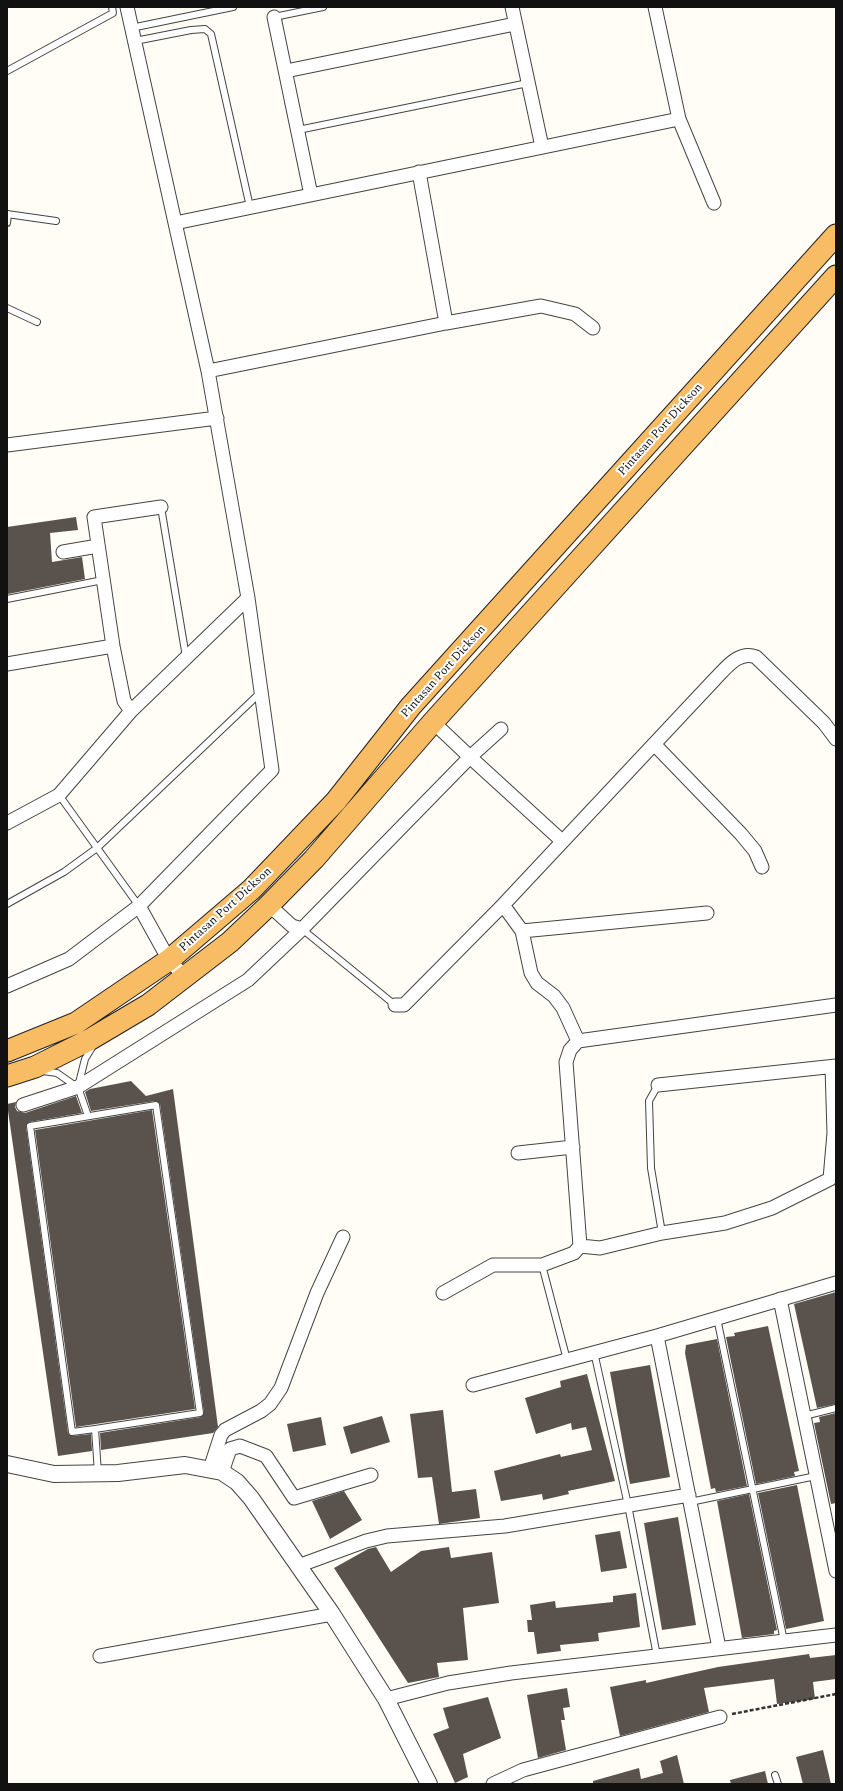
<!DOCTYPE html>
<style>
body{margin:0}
#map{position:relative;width:843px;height:1791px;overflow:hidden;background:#fffdf5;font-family:Spectral,serif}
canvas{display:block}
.frame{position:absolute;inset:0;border:8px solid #111;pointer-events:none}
</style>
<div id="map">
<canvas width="843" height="1791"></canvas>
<div class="frame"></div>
</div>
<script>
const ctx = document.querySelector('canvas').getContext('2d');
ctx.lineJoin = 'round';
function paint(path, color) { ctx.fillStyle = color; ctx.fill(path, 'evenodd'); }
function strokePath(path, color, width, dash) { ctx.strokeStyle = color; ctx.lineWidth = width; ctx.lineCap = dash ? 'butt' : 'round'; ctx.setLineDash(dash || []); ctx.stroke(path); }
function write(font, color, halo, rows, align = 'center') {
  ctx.font = font + ' Spectral,serif'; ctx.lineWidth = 4; ctx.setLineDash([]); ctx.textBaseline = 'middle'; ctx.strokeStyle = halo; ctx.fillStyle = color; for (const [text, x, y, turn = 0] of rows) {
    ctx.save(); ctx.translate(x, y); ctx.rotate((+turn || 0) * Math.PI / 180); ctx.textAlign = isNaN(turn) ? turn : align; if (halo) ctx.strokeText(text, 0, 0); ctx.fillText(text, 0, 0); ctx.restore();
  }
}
const building = new Path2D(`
 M76,517L78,530L50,533L52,562L82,557L85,579L8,594L7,527Z
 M131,1081L146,1096L173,1089L218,1427L213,1433L101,1450L100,1433L201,1417L204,1413L160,1104L155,1101L91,1111L85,1092L90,1089Z
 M76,1096L82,1113L29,1122L26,1126L68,1433L72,1436L91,1434L92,1451L58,1456L7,1104L16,1102L15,1107L17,1111L25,1113Z
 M152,1110L195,1409L76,1427L35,1130Z
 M836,1292V1404L817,1408L794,1304Z
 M768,1326L799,1471L794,1472L795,1476L756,1484L726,1337L735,1336L734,1333Z
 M717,1339L747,1486L716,1492L715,1488L711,1489L685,1353L686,1345Z
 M650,1365L670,1477L630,1484L610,1372Z
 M587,1374L615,1481L568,1491L569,1494L543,1500L542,1494L501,1501L494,1471L560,1454L561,1457L592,1450L586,1427L572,1430L571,1423L536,1434L525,1398L561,1387L560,1381Z
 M443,1410L452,1492L476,1489L480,1518L439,1524L432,1477L418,1478L410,1414Z
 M836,1413V1503L831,1504L814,1423L820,1422L819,1417Z
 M382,1416L390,1442L351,1454L343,1427Z
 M321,1417L326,1445L293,1452L287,1424Z
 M797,1485L824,1621L786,1629L758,1493Z
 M344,1491L362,1520L330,1539L312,1501Z
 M749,1494L777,1630L774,1631V1634L742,1638L717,1501Z
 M678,1517L696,1625L662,1630L644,1523Z
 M620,1531L627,1568L601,1572L595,1535Z
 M376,1547L391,1572L421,1551L449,1547L451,1558L492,1552L499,1603L463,1608L468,1660L437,1663L439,1677L408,1683L334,1568L368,1549Z
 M636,1593L640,1627L598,1633L599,1641L560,1645L561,1651L537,1654L534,1632H528L527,1620H532L530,1605L555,1601L556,1608L613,1602V1596Z
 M809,1654L810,1658L836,1655V1679L813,1682L815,1699L777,1704L774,1679L704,1688L709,1712L620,1736L610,1687L646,1680V1683L718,1667Z
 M567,1688L570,1707L563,1708L565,1720H561L566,1750L538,1758L527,1695Z
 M488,1697L501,1738L463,1754L468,1777L455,1783L433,1734L449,1728L443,1708Z
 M823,1750L831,1784H803L796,1757Z
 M677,1755L684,1784H593V1781L639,1768L641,1779L663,1773L660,1761Z
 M765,1771L768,1784H731L730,1780Z`);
const path = new Path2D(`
 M732,1714L836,1694`);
const service = new Path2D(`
 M274,17L323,7
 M131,28L233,7
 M135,41L191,30L205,29L211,34L250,207
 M7,71L113,13L112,7
 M298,130L528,83
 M7,214L56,221
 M7,223L8,214
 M7,308L37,322
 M161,507L186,657
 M7,599L103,580
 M59,795L139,906
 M7,904L64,872L97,848L260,693
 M302,929L395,1005
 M43,1071L57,1073L77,1087
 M658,1085L649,1101L651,1168L662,1233
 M88,1116L78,1087L85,1059L93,1046
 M542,1265L567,1360
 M717,1318L784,1641
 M594,1352L628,1505L657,1656
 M804,1416L836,1408
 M95,1429L200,1413L156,1105L30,1126L72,1432L95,1429L98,1473
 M690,1502L816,1476
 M775,1775L778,1784`);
const minor = new Path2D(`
 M127,7L208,371L446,323L419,172
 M512,7L542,147
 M655,7L679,119L714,203
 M274,17L311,195
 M286,71L515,24
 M175,223L679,119
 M446,323L541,306L575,314L593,328
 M7,445L217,418
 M63,552L98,546
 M7,664L113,646
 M131,711L124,701L113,646L94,517L161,507
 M433,722L470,757L562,841
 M654,744L741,834L755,851L762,867
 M7,823L59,795L131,711L248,598L208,371
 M269,905L292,926L302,929
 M503,905L522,931L531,973L537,983L554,996L563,1008L578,1041
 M139,906L169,960L186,978
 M522,931L707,913
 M7,986L69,959L139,906L272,770L248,598
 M395,1005H404L503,905L716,678C726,668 739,650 756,657L824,723L836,739
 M658,1085L836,1066
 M23,1105L78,1087L248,980L302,929L470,757L501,729
 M518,1153L573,1147
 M580,1246L566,1062L570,1050L578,1041L836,1005
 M443,1293L493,1265H542L574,1253L580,1246L600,1248L662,1233L725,1223L772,1208L830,1179L834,1133L832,1067
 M780,1299L836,1571
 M657,1336L719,1648
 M473,1385L657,1336L836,1283
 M210,1469L221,1435L225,1430L261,1411L270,1404L281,1388L317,1293L343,1237
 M222,1472L230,1449L240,1446L266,1456L294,1498L371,1475
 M298,1566L366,1541L387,1536L505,1526L689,1495
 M100,1656L332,1614
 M386,1699L448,1683L511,1673L836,1635
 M493,1784L523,1770L720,1717`);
const tertiary = new Path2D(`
 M7,1464L54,1474L118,1473L185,1465L222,1472L237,1482L251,1498L332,1614L386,1699L429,1784`);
const trunk = new Path2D(`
 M7,1051L76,1023L169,960L252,889L336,801L411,706L836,235
 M7,1076L35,1067L89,1040L148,1005L230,942L269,905L314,859L433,722L836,276`);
const streetNames = [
 ["Pintasan Port Dickson",661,430,-48],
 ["Pintasan Port Dickson",444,672,-48],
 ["Pintasan Port Dickson",226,910,-42]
];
paint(building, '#5a524d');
strokePath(service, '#444', 8);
strokePath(minor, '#444', 15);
strokePath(tertiary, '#444', 18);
strokePath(trunk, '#222', 23);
strokePath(path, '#333', 2.5, [4, 2]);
strokePath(service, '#fff', 6);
strokePath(minor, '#fff', 13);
strokePath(tertiary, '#fff', 16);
strokePath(trunk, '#f7bc64', 21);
write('12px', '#111', '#fff', streetNames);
</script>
